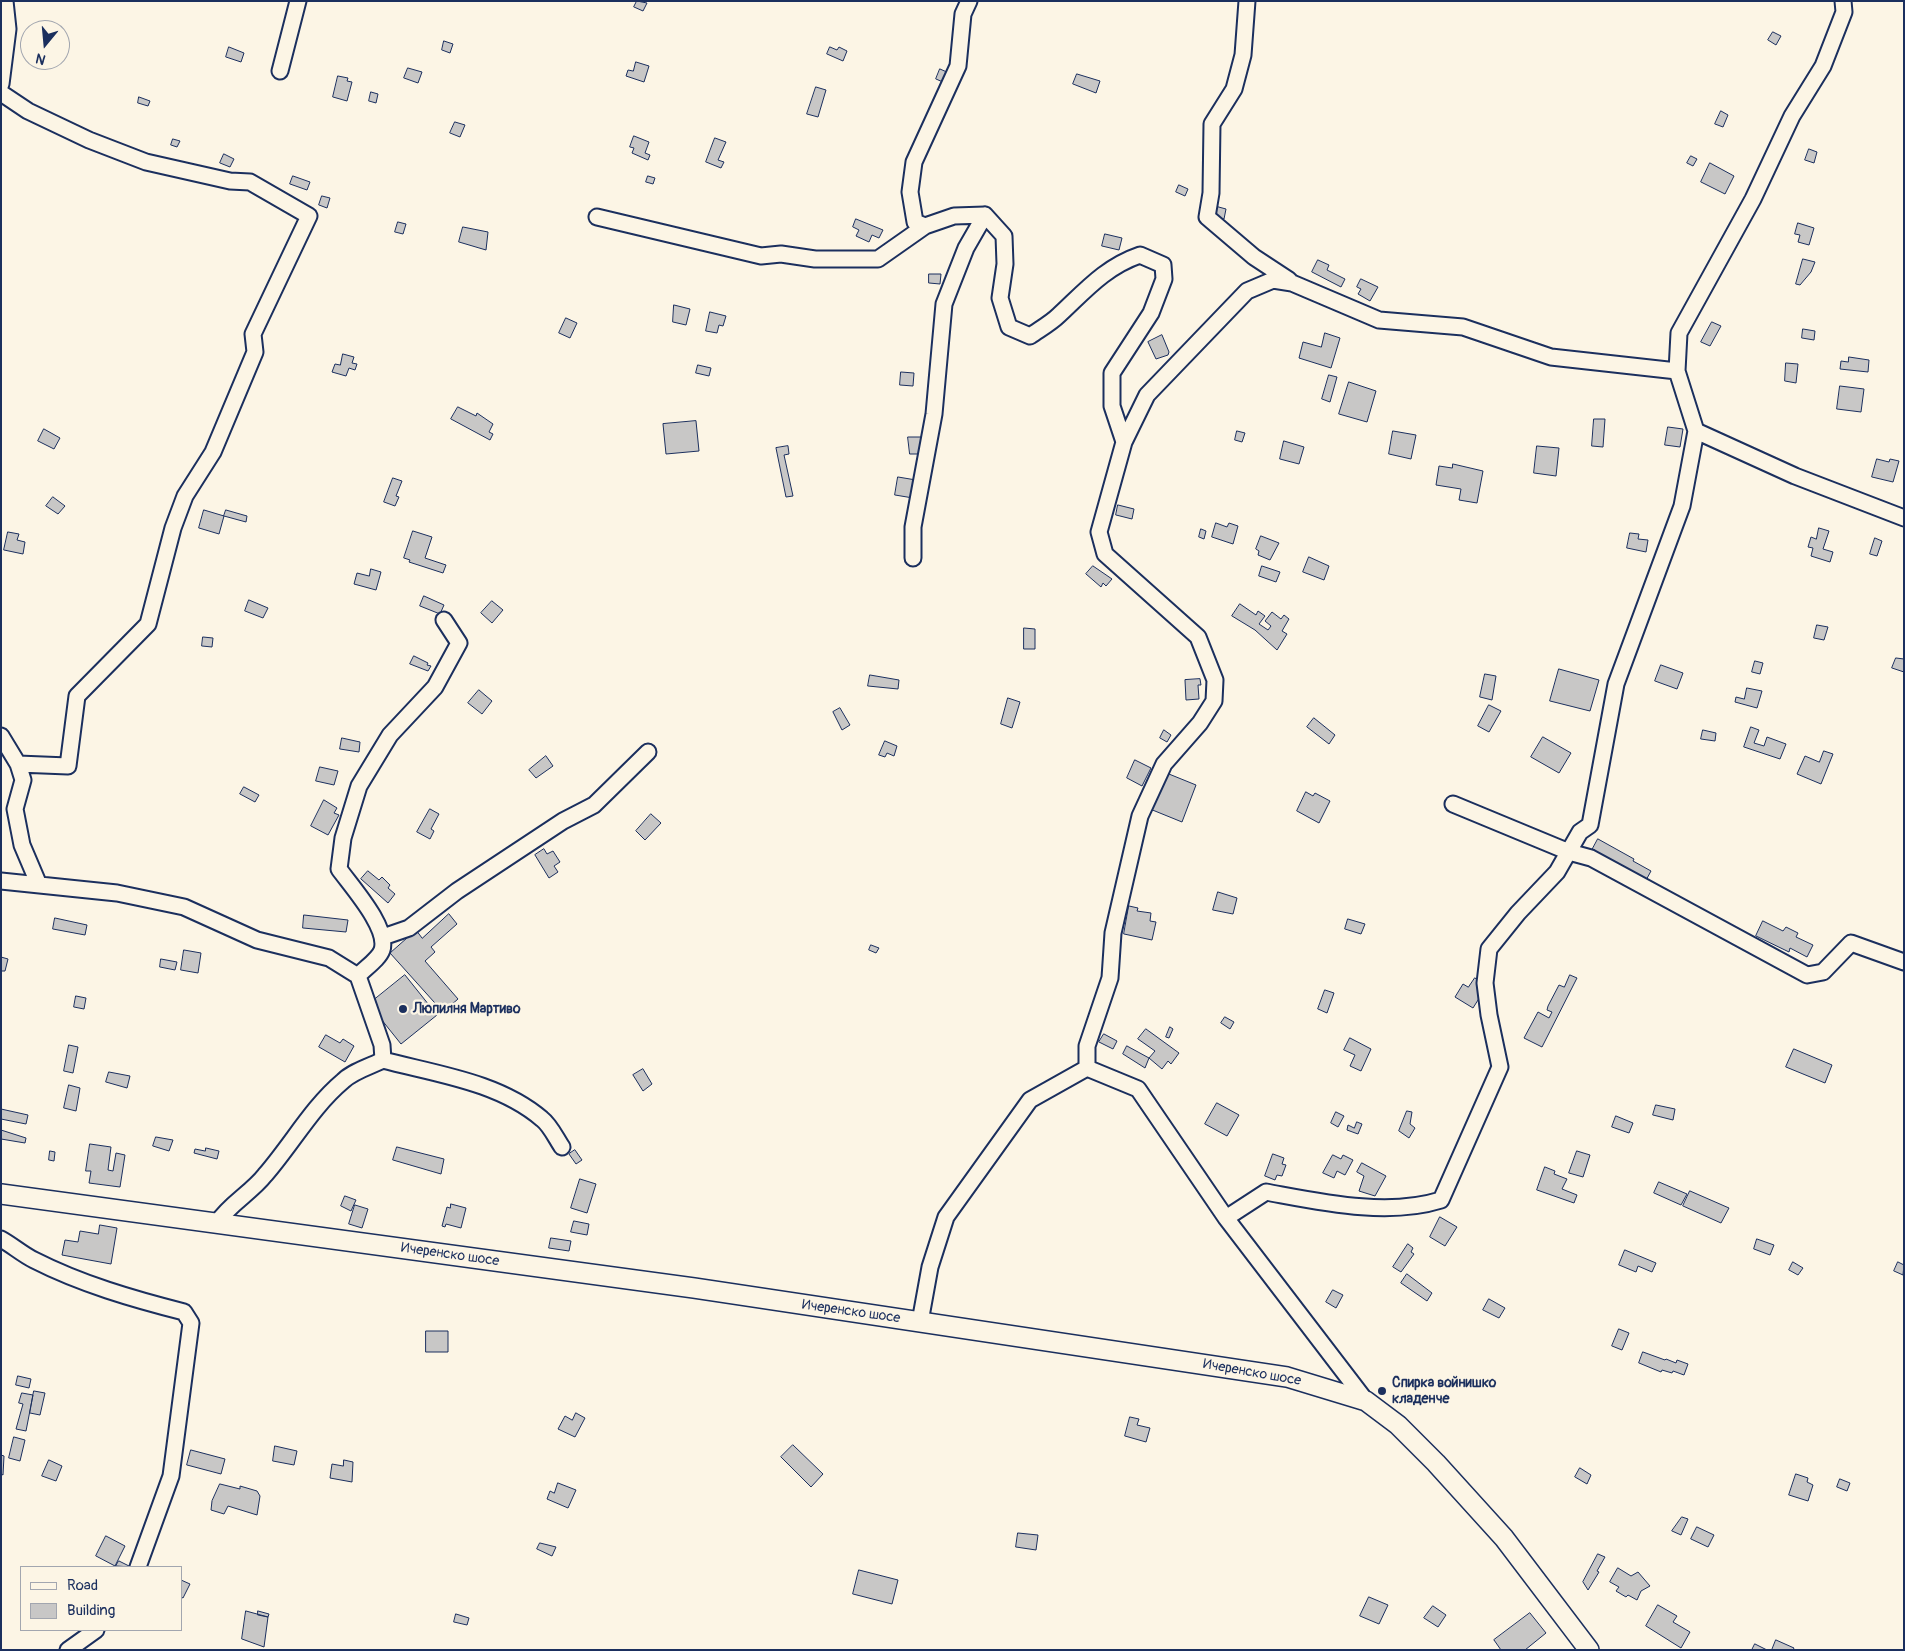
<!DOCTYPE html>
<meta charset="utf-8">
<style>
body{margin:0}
#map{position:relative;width:1905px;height:1651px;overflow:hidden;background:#fcf5e5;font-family:Pangolin,sans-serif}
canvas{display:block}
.frame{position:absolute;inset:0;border:2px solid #1b2f5e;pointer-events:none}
.legend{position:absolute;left:20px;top:1566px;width:162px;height:65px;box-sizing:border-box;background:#fcf5e5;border:1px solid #a2a6af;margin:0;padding:6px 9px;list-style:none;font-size:15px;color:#1b2f5e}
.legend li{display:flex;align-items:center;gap:10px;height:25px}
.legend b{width:25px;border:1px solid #a2a6af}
.north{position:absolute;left:20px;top:20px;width:50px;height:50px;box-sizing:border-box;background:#fcf5e5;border:1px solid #a2a6af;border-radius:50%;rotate:197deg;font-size:14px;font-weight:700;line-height:20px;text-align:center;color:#1b2f5e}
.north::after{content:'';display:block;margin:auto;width:18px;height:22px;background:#1b2f5e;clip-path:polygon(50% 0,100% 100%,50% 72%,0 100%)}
</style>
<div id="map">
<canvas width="1905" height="1651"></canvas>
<div class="frame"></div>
<ul class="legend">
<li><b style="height:6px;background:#fcf5e5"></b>Road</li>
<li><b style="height:14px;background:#c8c7c6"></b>Building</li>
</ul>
<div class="north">N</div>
</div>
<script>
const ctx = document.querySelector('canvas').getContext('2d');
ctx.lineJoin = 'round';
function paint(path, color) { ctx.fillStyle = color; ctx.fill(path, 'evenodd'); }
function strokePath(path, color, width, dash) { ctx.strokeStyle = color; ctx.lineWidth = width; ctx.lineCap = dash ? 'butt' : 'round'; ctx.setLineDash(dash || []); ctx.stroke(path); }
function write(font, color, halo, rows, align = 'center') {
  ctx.font = font + ' Pangolin,sans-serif'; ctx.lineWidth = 4.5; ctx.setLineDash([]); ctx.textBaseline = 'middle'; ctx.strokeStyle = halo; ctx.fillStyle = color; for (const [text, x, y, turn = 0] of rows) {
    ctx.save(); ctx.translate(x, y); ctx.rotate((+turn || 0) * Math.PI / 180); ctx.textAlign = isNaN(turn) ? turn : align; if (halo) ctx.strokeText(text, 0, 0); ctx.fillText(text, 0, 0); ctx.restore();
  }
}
const building = new Path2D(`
 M637,1L647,3L643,11L634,7Z
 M1773,32L1781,36L1776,45L1768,40Z
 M444,41L453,44L450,53L442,50Z
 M229,47L244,53L241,62L226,57Z
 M830,47L837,50L839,47L847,51L843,61L827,54Z
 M636,62L649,66L644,82L626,76L628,70L633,71Z
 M408,68L422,72L418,83L404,78Z
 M940,69L949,73L945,83L936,79Z
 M1077,74L1100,81L1096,93L1073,84Z
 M338,76L348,78L347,81L352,82L347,101L333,97Z
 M816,87L826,90L818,117L807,114Z
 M371,92L378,94L376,103L369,101Z
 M139,97L150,101L148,106L138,103Z
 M1721,111L1728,115L1723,127L1715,124Z
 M455,122L465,125L460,137L450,133Z
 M634,136L649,142L645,153L650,155L648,160L632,153L634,148L630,147Z
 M715,138L726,142L718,160L724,162L721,168L706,162Z
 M173,139L180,141L177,147L171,145Z
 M1809,149L1817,152L1814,163L1805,160Z
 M224,154L234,159L230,167L220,163Z
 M1691,156L1697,159L1693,166L1687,163Z
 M1710,163L1734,176L1725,194L1701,182Z
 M293,176L310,182L307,190L290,184Z
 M648,176L655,178L653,184L646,182Z
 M1179,185L1188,189L1185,196L1176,192Z
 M322,196L330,198L327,208L319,205Z
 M1215,206L1226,209L1224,219L1213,216Z
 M856,219L883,230L879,238L872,235L869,242L856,236L859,230L853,227Z
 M398,222L406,224L403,234L395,232Z
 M1798,223L1814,228L1809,245L1798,242L1800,235L1795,234Z
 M463,227L488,232L486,250L459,242Z
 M1105,234L1122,238L1119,250L1102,246Z
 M1803,259L1815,262L1811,272L1800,285L1796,284Z
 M1318,260L1329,265L1327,270L1345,279L1341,287L1312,272Z
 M929,274H941L940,284L929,283Z
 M1361,279L1378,287L1370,301L1358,294L1361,289L1357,287Z
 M674,305L690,309L686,325L673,322Z
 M710,312L726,316L723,326L719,325L717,333L706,331Z
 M566,318L577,323L570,338L559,333Z
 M1712,322L1721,326L1710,346L1701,342Z
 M1803,329L1815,331L1814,340L1802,338Z
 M1325,333L1340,338L1331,368L1299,358L1303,342L1321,347Z
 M1162,335L1169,352L1168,355L1156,359L1148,342Z
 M343,354L354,357L352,363L357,364L355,370L349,368L346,376L332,372L335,364L340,365Z
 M1849,357L1869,360L1868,372L1840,369L1841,361L1848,362Z
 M1786,363L1798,364L1796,383L1785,381Z
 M698,365L711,368L709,376L696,373Z
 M901,372L914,373L913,386L900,385Z
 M1329,375L1337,377L1330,402L1322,399Z
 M1349,382L1376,391L1367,422L1339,414Z
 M1840,386L1864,389L1861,412L1837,409Z
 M458,407L476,416L477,413L493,424L489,432L493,434L490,440L451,419Z
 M1594,419H1605L1603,447L1592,446Z
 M696,421L699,451L666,454L663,424Z
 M1668,427L1683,429L1680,447L1665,445Z
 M44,429L60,438L54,449L38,441Z
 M1237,431L1245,433L1242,442L1235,440Z
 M1393,431L1416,435L1411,459L1389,454Z
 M908,437H923V454H910Z
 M1284,441L1304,447L1299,464L1280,459Z
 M788,446L789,454L784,455L793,496L786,497L776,448Z
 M1537,446L1559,448L1556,476L1534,473Z
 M1877,459L1889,462L1890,459L1899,461L1893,482L1872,477Z
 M1453,464L1483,471L1477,503L1459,500L1461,489L1436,485L1439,466L1452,468Z
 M898,477L916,480L913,498L895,495Z
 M393,478L402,481L396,496L399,497L395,506L384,502Z
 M53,497L65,506L58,514L46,506Z
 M1118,505L1134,509L1132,519L1116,515Z
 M204,510L224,516L219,534L199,528Z
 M226,510L247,516L246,522L224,516Z
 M1216,523L1227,527L1229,523L1238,526L1233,544L1212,537Z
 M1819,528L1829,531L1823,549L1833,552L1830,562L1811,556L1813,548L1808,547L1811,537L1816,539Z
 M1201,529L1206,531L1204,539L1199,537Z
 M413,531L432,537L425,558L446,565L443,573L409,562L410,560L404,558Z
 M8,532L19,534L17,540L25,542L23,554L4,550Z
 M1630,533L1639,534L1638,539L1648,540L1646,552L1627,548Z
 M1261,536L1279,543L1270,560L1258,555L1259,551L1256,549Z
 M1875,538L1882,541L1877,556L1870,554Z
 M1309,557L1329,566L1324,580L1303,572Z
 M1093,566L1112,579L1106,586L1103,583L1101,587L1086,574Z
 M1262,566L1280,572L1276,582L1259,576Z
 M371,569L381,572L376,590L354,584L357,573L369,576Z
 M424,596L444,605L440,614L420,606Z
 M249,600L268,608L263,618L245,611Z
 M492,601L503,610L492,623L481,613Z
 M1240,604L1256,615L1258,611L1265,616L1259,624L1268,630L1271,626L1265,621L1272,612L1281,619L1284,615L1289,619L1282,631L1287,634L1277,650L1255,630L1232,616Z
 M1817,625L1828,627L1824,640L1814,638Z
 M1024,628L1035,629V649H1024Z
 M203,637L213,638L212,647L202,646Z
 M414,656L428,663L427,665L431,666L428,671L410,664Z
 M1896,658L1904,659V672L1892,668Z
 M1755,661L1763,663L1760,674L1752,672Z
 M1661,665L1683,673L1677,689L1655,681Z
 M1559,669L1599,680L1590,711L1550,701Z
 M1485,674L1496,676L1492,700L1480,697Z
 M870,675L899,680L898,689L868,686Z
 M1200,679L1201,685H1198L1199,699L1186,700L1185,680Z
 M1747,688L1762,691L1757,708L1735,702L1736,697L1744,699Z
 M479,690L492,701L482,714L468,703Z
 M1008,698L1020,702L1012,728L1001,724Z
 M1489,705L1501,711L1489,732L1478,726Z
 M840,708L850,725L842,730L833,712Z
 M1314,718L1335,735L1329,744L1307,727Z
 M1751,727L1759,730L1754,743L1764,746L1767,737L1786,744L1780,759L1744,747Z
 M1164,730L1171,735L1167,742L1160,738Z
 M1703,730L1716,733L1715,741L1701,739Z
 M1543,737L1571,753L1559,773L1531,757Z
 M342,738L360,742L359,752L340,749Z
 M885,741L897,746L894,756L887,753L885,757L879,755Z
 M1824,751L1833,754L1821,784L1797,774L1805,756L1819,762Z
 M546,756L553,766L536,778L529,770Z
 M1135,760L1151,768L1142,786L1127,778Z
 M320,767L338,771L334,785L316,781Z
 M1164,772L1196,785L1182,822L1150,809Z
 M244,787L259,795L255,802L240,794Z
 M1306,792L1313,796L1315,793L1330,801L1319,823L1297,811Z
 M324,800L337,808L334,813L339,815L328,835L311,826Z
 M430,809L439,814L431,829L434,831L430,839L417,832Z
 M651,814L661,823L645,840L636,831Z
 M1598,839L1634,859L1633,861L1651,871L1645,882L1591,852Z
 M544,849L547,854L553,851L560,862L554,866L558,872L549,878L535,855Z
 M368,871L379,880L382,877L390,885L388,888L395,894L388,903L361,879Z
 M1218,892L1237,898L1233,914L1213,910Z
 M1129,906L1138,908L1137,911L1151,913L1150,921L1156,922L1152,940L1124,934Z
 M449,914L457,924L431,947L435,952L425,961L458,999L443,1012L390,953L416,930L422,938Z
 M304,915L348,920L346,932L303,928Z
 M55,918L87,925L85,935L53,929Z
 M1348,919L1365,924L1361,934L1345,929Z
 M1763,921L1783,931L1786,927L1798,933L1796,937L1813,945L1807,957L1790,948L1789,952L1756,936Z
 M871,945L879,948L876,953L869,950Z
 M184,950L201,953L198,973L181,970Z
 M1,957L8,959L5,971H1Z
 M161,959L177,962L175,970L160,967Z
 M405,975L437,1015L401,1044L369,1004Z
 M1570,975L1577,978L1542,1047L1524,1038L1538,1012L1549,1018L1552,1012L1547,1010L1548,1006L1559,985L1564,987Z
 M1475,978L1480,982L1477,987L1483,992L1473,1008L1455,997L1463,984L1468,987Z
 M1325,990L1334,993L1327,1013L1318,1009Z
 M76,996L86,998L84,1009L74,1007Z
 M1225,1017L1234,1022L1230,1029L1221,1023Z
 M1170,1027L1173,1029L1169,1038L1166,1037Z
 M1146,1029L1179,1053L1171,1064L1168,1061L1162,1069L1149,1058L1155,1051L1138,1039Z
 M1104,1034L1117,1041L1113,1049L1099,1042Z
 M326,1035L340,1043L343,1039L354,1046L345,1062L319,1047Z
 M1350,1038L1371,1049L1361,1071L1350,1066L1355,1055L1344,1050Z
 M69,1045L78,1047L73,1073L64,1071Z
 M1127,1046L1149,1058L1145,1068L1123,1054Z
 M1794,1049L1832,1065L1825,1083L1786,1067Z
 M643,1069L652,1084L643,1091L633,1075Z
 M109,1072L130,1076L127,1088L106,1082Z
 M69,1085L80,1088L76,1111L64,1108Z
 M1217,1103L1239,1115L1227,1136L1205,1124Z
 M1656,1105L1675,1109L1673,1120L1653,1115Z
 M1,1109L28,1115L26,1124L1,1119Z
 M1407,1111L1412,1112L1410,1124L1415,1128L1409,1138L1399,1131Z
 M1336,1112L1344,1116L1338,1127L1331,1123Z
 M1616,1116L1633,1123L1629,1133L1612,1127Z
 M1357,1122L1362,1124L1358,1134L1347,1130L1348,1125L1354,1128Z
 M1,1130L26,1138L25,1143L1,1139Z
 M156,1137L173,1140L169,1151L153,1146Z
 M90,1144L111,1147L108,1170L113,1171L116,1153L125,1155L120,1187L89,1183L91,1171H86Z
 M397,1147L444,1159L441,1174L393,1160Z
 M206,1148L219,1151L217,1159L194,1153L195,1149L205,1151Z
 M575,1150L582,1160L576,1164L569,1154Z
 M50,1151L55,1152L54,1161L49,1160Z
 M1577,1151L1590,1155L1583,1177L1569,1173Z
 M1273,1154L1284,1158L1282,1164L1286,1165L1282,1176L1277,1175L1275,1180L1265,1176Z
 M1333,1155L1341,1159L1343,1155L1353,1160L1345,1175L1337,1171L1334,1178L1323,1173Z
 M1362,1163L1386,1176L1375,1196L1359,1191L1364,1176L1357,1172Z
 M1545,1167L1555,1171L1554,1174L1567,1179L1562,1189L1577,1195L1574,1203L1537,1190Z
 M580,1179L596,1184L587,1213L571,1208Z
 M1659,1182L1687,1194L1681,1205L1654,1193Z
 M1690,1191L1729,1208L1721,1223L1683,1206Z
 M345,1196L356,1200L351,1211L341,1206Z
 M451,1204L466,1208L461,1228L446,1224L445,1227L442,1226L447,1207L450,1208Z
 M355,1205L368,1209L362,1228L349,1224Z
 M1440,1217L1457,1227L1445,1246L1430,1237Z
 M574,1221L589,1224L587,1235L571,1232Z
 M100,1225L117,1228L111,1264L62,1255L65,1240L78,1242L80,1231L98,1234Z
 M551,1238L571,1241L569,1251L549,1248Z
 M1757,1239L1774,1245L1770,1255L1754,1249Z
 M1408,1244L1413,1248L1411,1252L1414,1254L1401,1272L1393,1267Z
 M1625,1250L1656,1263L1652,1272L1638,1266L1636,1272L1619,1265Z
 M1793,1262L1803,1268L1798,1275L1789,1270Z
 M1898,1262L1904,1265L1903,1275L1894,1271Z
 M1407,1274L1432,1293L1427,1301L1401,1283Z
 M1333,1290L1343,1295L1336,1308L1326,1302Z
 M1489,1299L1505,1308L1499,1318L1483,1310Z
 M1619,1329L1629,1333L1622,1350L1612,1346Z
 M426,1331H448V1352H426Z
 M1643,1352L1665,1360L1666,1359L1676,1363L1677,1360L1688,1364L1684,1375L1673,1371L1672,1373L1662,1370L1661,1372L1639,1363Z
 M18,1376L31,1379L29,1388L16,1385Z
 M34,1391L45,1393L40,1415L30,1413Z
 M22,1393L33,1395L26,1431L16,1429L23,1404L19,1403Z
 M576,1413L585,1418L575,1437L558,1429L565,1416L572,1420Z
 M1130,1417L1139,1419L1137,1425L1150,1428L1146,1442L1125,1436Z
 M14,1437L25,1440L20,1461L9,1458Z
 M793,1445L823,1474L811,1487L781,1457Z
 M275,1446L297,1451L294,1465L273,1461Z
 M191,1450L225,1459L221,1474L187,1465Z
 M1,1455L4,1456L3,1475L1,1474Z
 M49,1460L62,1466L56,1481L42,1476Z
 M344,1460L353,1462L352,1482L330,1478L332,1464L343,1466Z
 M1580,1468L1591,1475L1587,1484L1575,1477Z
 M1796,1474L1808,1478L1807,1482L1813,1485L1808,1501L1789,1495Z
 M1840,1479L1850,1483L1847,1491L1837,1487Z
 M558,1483L576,1490L568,1508L547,1499L550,1491L554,1493Z
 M220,1484L240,1489V1486L257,1491L260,1496L257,1515L228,1506L224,1514L211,1510L212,1501Z
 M1682,1517L1688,1519L1681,1535L1672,1531Z
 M1697,1527L1714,1535L1708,1547L1691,1539Z
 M1018,1533L1038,1535L1036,1550L1016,1547Z
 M106,1536L125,1546L115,1566L96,1556Z
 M540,1543L556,1547L552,1556L537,1549Z
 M1598,1554L1605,1557L1597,1571L1599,1572L1588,1590L1583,1582Z
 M119,1561L131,1567L116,1566Z
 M1618,1568L1631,1576L1638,1572L1650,1586L1641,1591L1637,1600L1628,1595L1626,1597L1616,1591L1619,1587L1610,1582Z
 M859,1570L898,1580L892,1604L853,1594Z
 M181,1580L190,1584L183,1598L181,1597Z
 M1369,1597L1388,1605L1379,1624L1360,1616Z
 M1658,1605L1677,1616L1673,1622L1690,1632L1681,1648L1646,1626Z
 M1433,1606L1446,1615L1438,1627L1424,1618Z
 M246,1611L268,1617L264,1647L242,1639Z
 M258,1611L269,1614L268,1617L258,1615Z
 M1530,1613L1546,1633L1525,1650H1501L1494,1640Z
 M456,1614L469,1618L467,1625L454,1622Z
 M1776,1640L1794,1648L1793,1650H1772Z
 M1755,1644L1767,1650H1752Z`);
const minor = new Path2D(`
 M969,1L963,14L958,66L914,162L910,192L915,222L925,226L954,216L985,215L1004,236L1005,264L1000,298L1009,327L1030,336C1040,329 1051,323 1059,315C1085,291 1105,267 1140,255L1163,265L1164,279L1151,313L1112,373V406L1124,442
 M1247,1L1243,55L1234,89L1212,124L1211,193L1207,217L1254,257L1289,280
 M280,71L298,1
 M1,84L8,29L5,1
 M1,93L28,111L89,140L146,162L230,181L250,182L309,216L253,334L255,352L213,452L185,496L173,528L148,624L77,696L68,766L18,764
 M597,217L761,256L781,254L815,259H878L925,226
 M1696,431L1677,371L1679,333L1753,199L1792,116L1823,66L1844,12L1843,1
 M913,558V527L934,414L944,304L966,248L985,215
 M1,736L18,764L23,780L15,809L22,845L39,885
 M1453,804L1569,852L1591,858L1807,975L1823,972L1851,943L1904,962
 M1,881L117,893L184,907L257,940L329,958L358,976L382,1045L383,1060
 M383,937L409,928L457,891L563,821L594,805L648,752
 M358,976C364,969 379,959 382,950C389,928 352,887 339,869L343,838L359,786L390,735L435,687L459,643L444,620
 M1087,1068V1046L1110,978L1113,933L1140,816L1164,764L1200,723L1214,701L1215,680L1198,637L1105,554L1099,532L1124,442L1147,395L1247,291L1273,280L1292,283L1379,320L1463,327L1551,357L1677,371
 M1226,1218L1266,1192C1321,1202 1387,1217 1441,1200L1500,1067L1489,1015L1485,983L1489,949L1518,913L1557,872L1580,832L1590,825L1616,684L1682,506L1696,431L1795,476L1904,518
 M217,1223C229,1204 251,1193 265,1175C292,1144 312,1107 343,1081C353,1071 371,1066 383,1060C436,1074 499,1082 542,1119C550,1125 556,1138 562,1147
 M1,1239C12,1245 22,1254 34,1260C81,1284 133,1299 184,1312L191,1323L171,1476L138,1567
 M920,1322L930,1267L946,1217L1030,1100L1087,1068L1138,1089L1226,1218L1366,1401
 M68,1650L96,1630`);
const tertiary = new Path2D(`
 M1,1194L694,1288L1287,1377L1366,1401L1398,1425L1436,1463L1504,1538L1589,1650`);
const markers = [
 [403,1009,5,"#1b2f5e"],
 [1382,1391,5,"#1b2f5e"]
];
const poiNames = [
 ["Люпилня Мартиво",413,1009],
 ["Спирка войнишко",1392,1383],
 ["кладенче",1392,1399]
];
const streetNames = [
 ["Ичеренско шосе",450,1255,8],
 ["Ичеренско шосе",851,1312,8],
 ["Ичеренско шосе",1252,1373,10]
];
paint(building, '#c8c7c6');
strokePath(building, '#1b2f5e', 1);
strokePath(minor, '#1b2f5e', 19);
strokePath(tertiary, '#1b2f5e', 22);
strokePath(minor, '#fcf5e5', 15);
strokePath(tertiary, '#fcf5e5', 19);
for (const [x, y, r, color] of markers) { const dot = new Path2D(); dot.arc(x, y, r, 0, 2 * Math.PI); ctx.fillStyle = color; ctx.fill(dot); strokePath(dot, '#fcf5e5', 2); }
write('bold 14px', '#1b2f5e', '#fcf5e5', poiNames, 'left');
write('14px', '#1b2f5e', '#fcf5e5', streetNames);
</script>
